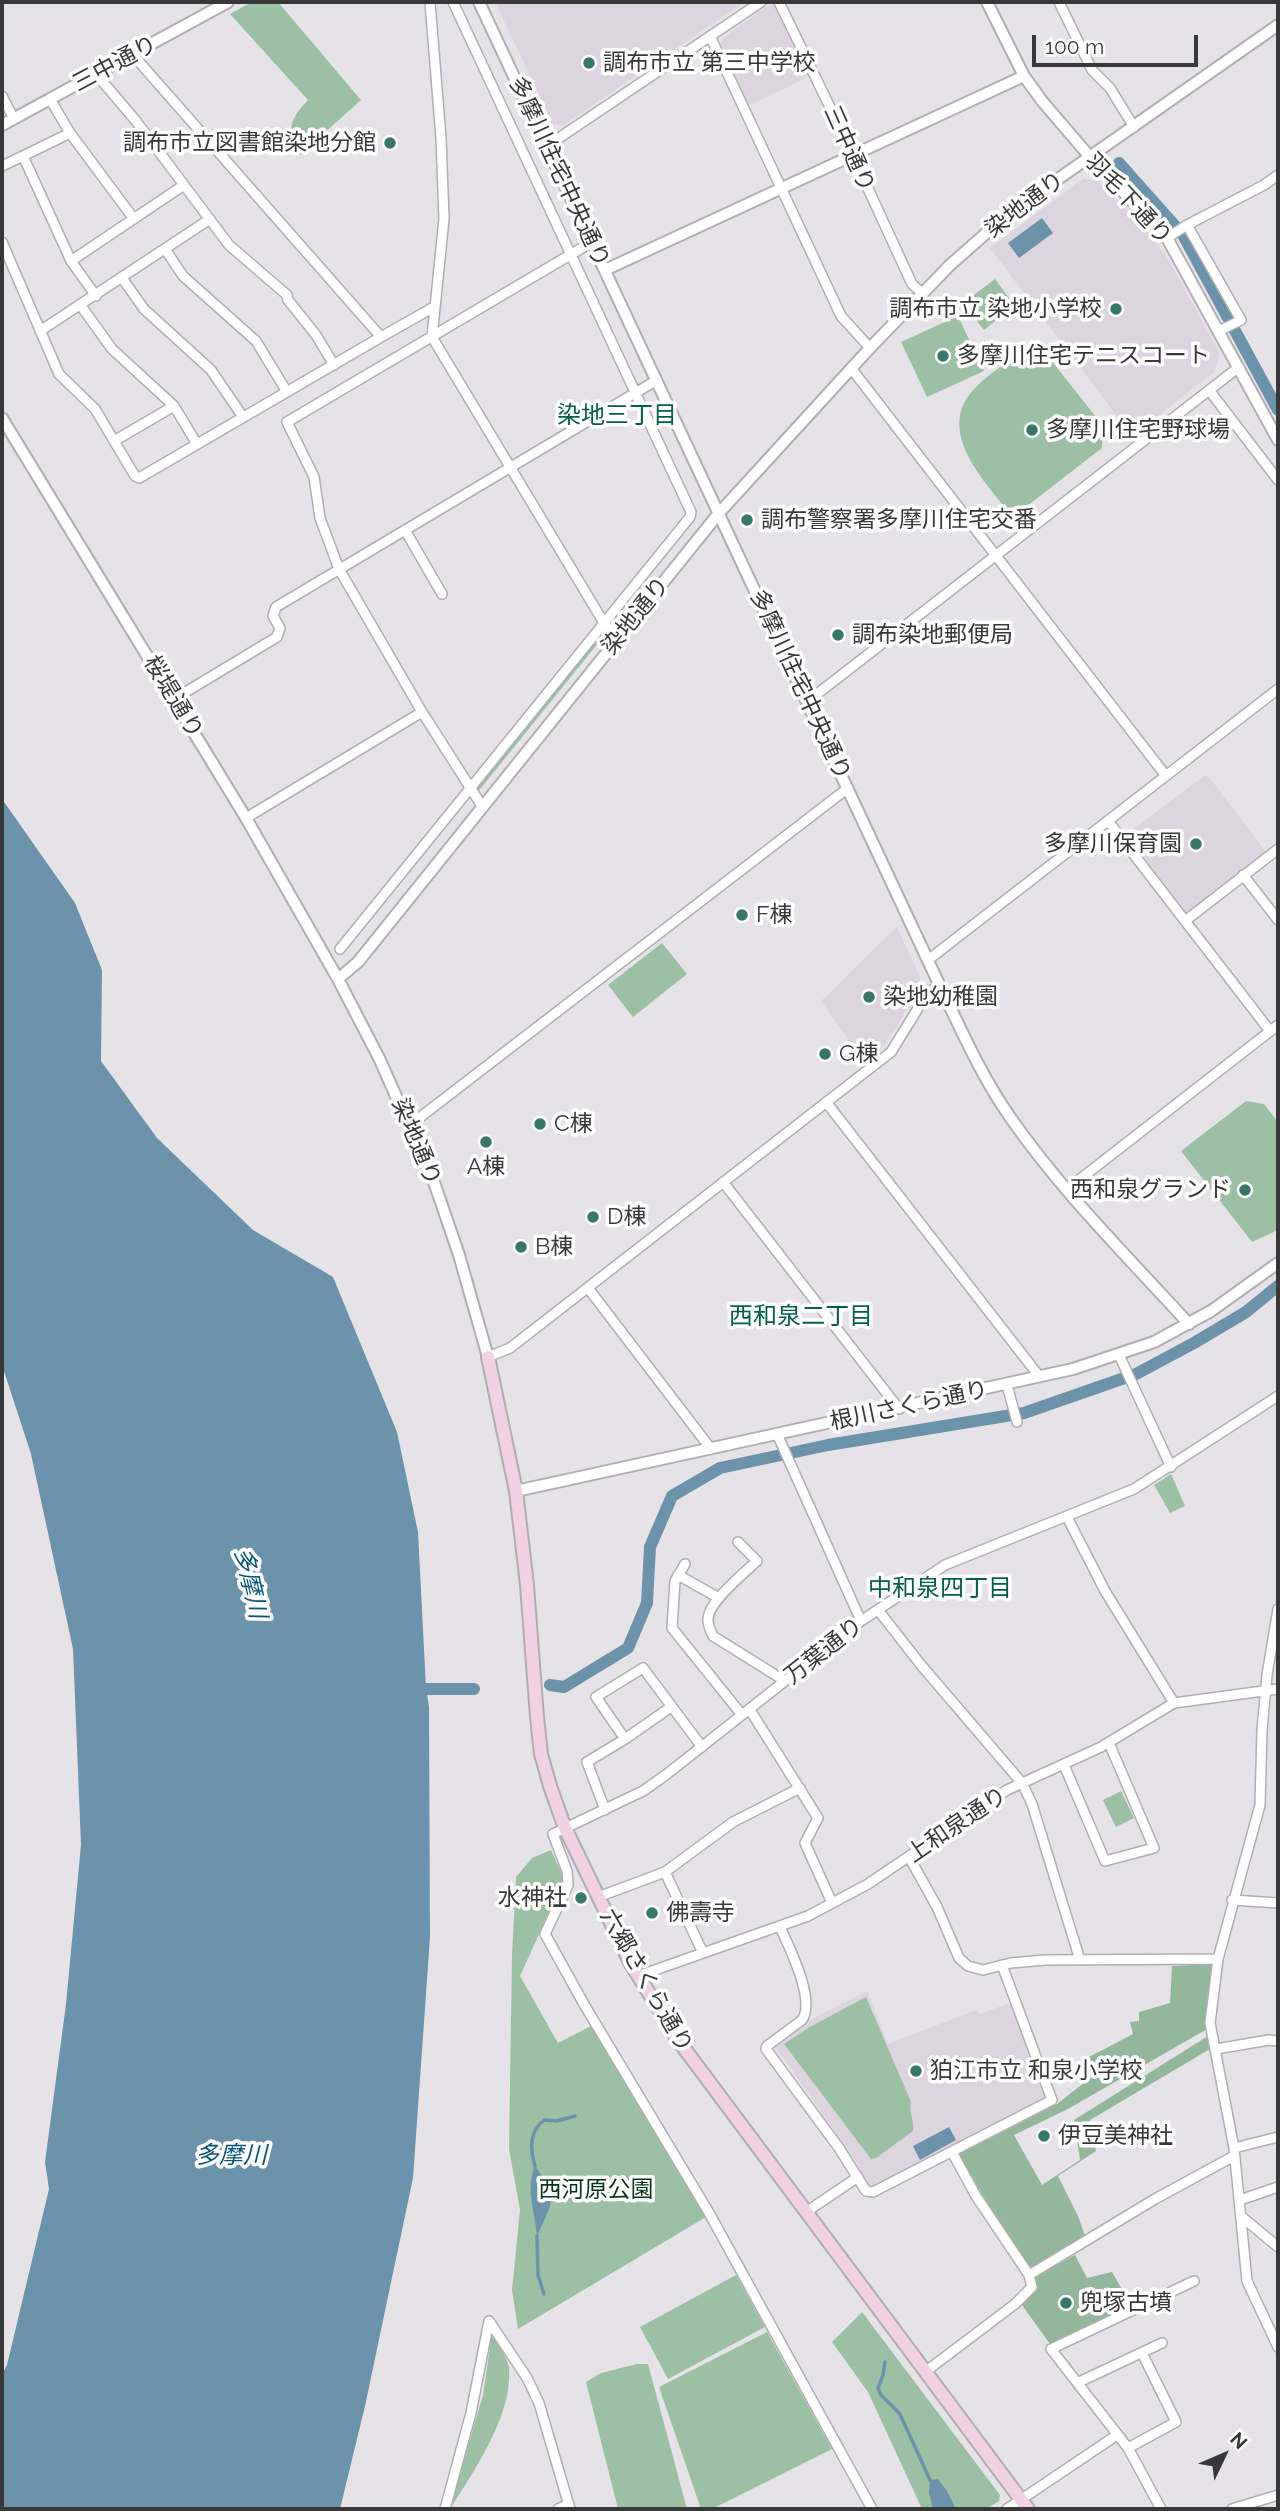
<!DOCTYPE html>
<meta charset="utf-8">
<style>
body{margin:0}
#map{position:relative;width:1280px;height:2511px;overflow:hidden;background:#e5e3e7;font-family:Raleway,sans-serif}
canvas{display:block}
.frame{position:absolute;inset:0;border:4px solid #393839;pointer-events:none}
.north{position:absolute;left:1189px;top:2420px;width:70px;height:70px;-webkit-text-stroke:5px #fff;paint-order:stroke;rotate:46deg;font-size:19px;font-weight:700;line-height:28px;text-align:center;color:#393839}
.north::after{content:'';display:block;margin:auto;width:24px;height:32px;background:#393839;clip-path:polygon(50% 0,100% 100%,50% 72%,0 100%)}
.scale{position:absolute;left:1032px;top:35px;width:166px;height:32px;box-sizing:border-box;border:4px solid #393839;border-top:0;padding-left:9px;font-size:21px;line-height:24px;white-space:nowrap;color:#393839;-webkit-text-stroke:5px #fff;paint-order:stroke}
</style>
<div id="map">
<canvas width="1280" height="2511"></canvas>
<div class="frame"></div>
<div class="north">N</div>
<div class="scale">100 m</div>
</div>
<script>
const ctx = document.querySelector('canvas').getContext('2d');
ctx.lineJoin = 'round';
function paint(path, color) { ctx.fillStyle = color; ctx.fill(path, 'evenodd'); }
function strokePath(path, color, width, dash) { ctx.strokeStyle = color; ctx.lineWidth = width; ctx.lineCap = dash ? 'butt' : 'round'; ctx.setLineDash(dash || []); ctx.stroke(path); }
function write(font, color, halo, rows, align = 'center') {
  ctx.font = font + ' Raleway,"Noto Sans JP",sans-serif'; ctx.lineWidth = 7; ctx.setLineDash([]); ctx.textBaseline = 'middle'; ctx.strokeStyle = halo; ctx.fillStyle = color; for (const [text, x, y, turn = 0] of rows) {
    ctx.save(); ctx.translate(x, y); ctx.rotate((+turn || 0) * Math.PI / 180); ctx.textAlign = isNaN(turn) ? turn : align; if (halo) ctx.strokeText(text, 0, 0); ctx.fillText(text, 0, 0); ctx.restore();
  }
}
const built = new Path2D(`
 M495,2H744L562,126L553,124Z
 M776,3L812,75L748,106L720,43L726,36L768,6Z
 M1083,179L1098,181L1147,230L1171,264L1220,354L1214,372L1132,436L990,248Z
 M1205,775L1209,777L1263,848L1264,853L1191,910L1185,911L1129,837L1131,831Z
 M897,927L920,977L916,993L897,1026L882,1048L864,1062L821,1001Z
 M867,1991L888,2044L976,2010L981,2014L1007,2004L1013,2006L1050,2097L875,2187H870L853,2157L774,2045L808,2021Z`);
const green = new Path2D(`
 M252,2H278L361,100L300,155C285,131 290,119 308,100L230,14Z
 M995,279L1015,306L984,330L963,303Z
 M958,316L984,371L927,397L901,342Z
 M1036,341L1103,426L1102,448L1013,517C986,483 932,430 976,387C994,369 1017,356 1036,341Z
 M602,631L607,632L477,793L475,788Z
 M662,943L687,974L633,1017L608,985Z
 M1246,1101L1264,1104L1278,1122V1230L1252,1242L1181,1151Z
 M1171,1474L1185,1506L1170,1513L1154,1485Z
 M1121,1791L1134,1818L1116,1827L1103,1800Z
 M551,1850L563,1876L561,1886L520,1976L558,2043L591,2026L706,2217L518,2329L512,2290L520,2210L509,2149L512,1956L516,1877L532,1858Z
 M866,1997L911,2102C908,2113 915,2120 913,2131L876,2158L871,2159L784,2044L808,2028Z
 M736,2275L765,2327L668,2379L640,2327Z
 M862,2312L1000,2495L999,2501L986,2509H922L868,2392L832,2342Z
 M767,2332L832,2449L712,2509H701L659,2387Z
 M492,2334C497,2344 508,2358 509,2368C513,2415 474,2471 450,2509L483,2395Z
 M637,2364H648L687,2509H618L586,2382L601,2373Z`);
const forest = new Path2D(`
 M1210,1964L1213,1965L1208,1991L1207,2029L1068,2109L1014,2135L1042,2185L1080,2160L1074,2120L1208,2036L1210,2049L1090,2120L1096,2151L1058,2176L1078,2216L1085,2236L1033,2267L1028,2266L993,2213L959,2154L1057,2104L1098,2072L1089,2057L1133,2034L1130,2022L1139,2021V2012L1170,2003L1172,1966Z
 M1075,2255L1087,2278L1112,2272L1131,2305L1050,2344L1022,2305L1035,2291L1036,2276Z`);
const water = new Path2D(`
 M1042,218L1053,233L1019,258L1008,243Z
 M2,799L75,903L102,970L101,1061L157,1138L253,1230L333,1277L397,1432L418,1532L426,1688L429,1707L430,1937L413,2178L365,2406L340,2509H2V2374L7,2365L49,2189L45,2162L66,2004L81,1845L73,1649L31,1454L2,1365Z
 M949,2127L956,2140L920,2160L913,2146Z
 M535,2166C559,2199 552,2203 537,2236C535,2210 525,2191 535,2166Z
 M938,2479L947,2491L956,2509H933L929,2493L930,2480Z`);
const stream = new Path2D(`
 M535,2166C530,2149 529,2132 544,2120L557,2121L575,2116
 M537,2236L538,2275L544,2294
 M885,2362L883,2375L878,2388L881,2395L900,2414L930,2480`);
const canal = new Path2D(`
 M1119,163L1183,235L1278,410
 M550,1685L564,1687L628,1648L647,1603L650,1547L672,1496L720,1468L828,1445L1024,1413L1136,1374L1194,1343L1246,1312L1278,1286
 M426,1689H474`);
const minor = new Path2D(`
 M430,2L441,138L444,219L432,337L604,623L618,639
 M779,2L841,130L912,284L922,293
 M1059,2L1092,70L1110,88L1134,127
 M710,36L841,316L870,348
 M133,55L381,337L434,307
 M97,75L136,121L229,245L287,295L288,300L316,335L334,365
 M2,96L14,119
 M50,99L70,133L134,219
 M70,133L23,156L71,261L96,296
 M547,146L761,2
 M2,166L23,156
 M1187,225L1264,185L1278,175
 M1167,238L1187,225L1241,320L1219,331
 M2,242L59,374L95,409L135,476L139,478L381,337
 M165,249L183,276L256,341L287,392
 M71,261L184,185
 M122,278L144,309L211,370L243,417
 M81,306L112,349L174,406L197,444
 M40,331L210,219
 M851,368L1166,776
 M1209,390L1278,480
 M114,441L174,406
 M405,530L442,594
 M174,699L277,637L280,628L273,616L276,607L657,380
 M808,701L1239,367
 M482,806L422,712L339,569L320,518L314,477L287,422L592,242
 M246,818L422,712
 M1108,821L1270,1031
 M1243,875L1278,920
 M1185,921L1278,849
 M340,949L690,517L691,512L453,2
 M928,960L1278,689
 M826,1102L1039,1376
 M410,1125L848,788
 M723,1182L899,1409
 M1066,1190L1278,1025
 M588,1288L711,1449
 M1119,1355L1171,1467
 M488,1357L510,1348L891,1052L925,997L939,984
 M1007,1385L1017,1422
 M777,1434L861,1621
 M1067,1517L1105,1591L1174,1703
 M738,1542L757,1561C744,1573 707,1603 708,1620C708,1625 711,1632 713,1636L785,1681
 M685,1564L675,1581L672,1628L742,1715
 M678,1575L719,1598
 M1278,1609L1267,1675L1262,1730L1260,1805L1218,1959L1210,2023L1234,2148L1247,2281L1278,2347
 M878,1610L921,1665L1022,1783L1032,1804L1080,1960
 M750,1710L818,1818L805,1843L832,1903
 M625,1739L671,1707
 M1064,1765L1105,1861L1154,1848L1109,1743
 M605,1810L587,1762L625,1739L596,1697L643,1668L702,1747
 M909,1857L937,1907L959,1958L968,1966L983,1970L1011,1963L1045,1960L1218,1959
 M665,1872L703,1953
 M598,1897L665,1872L733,1822L800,1788
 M1232,1900L1278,1903
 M780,1927C789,1947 816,2000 802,2020L767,2046L766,2049L839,2148L866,2191L873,2192L1052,2100L1002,1965
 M638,1976L808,1916L868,1884L1007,1790L1101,1747L1174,1703L1278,1689
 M1216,2049L1269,2040L1278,2041
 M1234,2148L1278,2137
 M1240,2200L1278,2187
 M806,2212L858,2177
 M1242,2217L1278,2247
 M1029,2275L1155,2199L1234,2156
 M489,2321L527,2378L539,2403L570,2509
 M925,2372L1015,2304L1032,2287L1029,2275L976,2196L952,2152
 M1079,2382L1162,2343
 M1128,2448L1176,2422L1142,2353
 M445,2509L471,2413L489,2321
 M558,2509L569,2504
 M872,2509L708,2211L585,2006L545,1934L568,1885L567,1871L553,1834L643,1791L667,1774L861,1621L945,1565L1134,1489L1278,1396
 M1007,2509L1117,2435
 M1161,2509L1128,2448L1051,2349L1194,2281
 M1232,2509L1278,2495`);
const tertiary = new Path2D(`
 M479,2L939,984C961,1029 981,1076 1010,1117C1062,1192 1128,1257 1189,1324
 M987,2L1024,76L1042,101L1090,157L1167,238L1278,440
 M2,125L228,2
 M605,270L1024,76
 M2,418L246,818L338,979L380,1060L435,1185L459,1255L488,1357
 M338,979L358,962L719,513L869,349L950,265L1008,214L1278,25
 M516,1491L1073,1369L1154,1342L1211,1311L1278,1263`);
const secondary = new Path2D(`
 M488,1357L516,1491L527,1585L537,1717L541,1754L550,1786L565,1828L631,1964L678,2040L1028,2509`);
const markers = [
 [589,63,7,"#367767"],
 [390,143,7,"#367767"],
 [1116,309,7,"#367767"],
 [943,356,7,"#367767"],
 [1032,430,7,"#367767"],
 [747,520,7,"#367767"],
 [838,635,7,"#367767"],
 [1196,844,7,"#367767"],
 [742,915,7,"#367767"],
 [869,997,7,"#367767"],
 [825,1054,7,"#367767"],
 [540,1124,7,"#367767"],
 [486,1142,7,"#367767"],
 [1245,1190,7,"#367767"],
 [593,1217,7,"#367767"],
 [521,1247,7,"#367767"],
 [581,1898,7,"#367767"],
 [652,1913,7,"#367767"],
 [916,2071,7,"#367767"],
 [1044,2136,7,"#367767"],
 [1066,2303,7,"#367767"]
];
const poiNames = [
 ["調布市立 第三中学校",603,63],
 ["調布市立図書館染地分館",376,143,"right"],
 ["調布市立 染地小学校",1102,309,"right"],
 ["多摩川住宅テニスコート",957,356],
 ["多摩川住宅野球場",1046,430],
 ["調布警察署多摩川住宅交番",761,520],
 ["調布染地郵便局",852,635],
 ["多摩川保育園",1182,844,"right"],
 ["F棟",756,915],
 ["染地幼稚園",883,997],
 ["G棟",839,1054],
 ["C棟",554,1124],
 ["A棟",486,1167,"center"],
 ["西和泉グランド",1231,1190,"right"],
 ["D棟",607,1217],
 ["B棟",535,1247],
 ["水神社",567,1898,"right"],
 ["佛壽寺",666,1913],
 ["狛江市立 和泉小学校",930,2071],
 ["伊豆美神社",1058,2136],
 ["兜塚古墳",1080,2303]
];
const streetNames = [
 ["三中通り",115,64,-28],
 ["三中通り",849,149,66],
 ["多摩川住宅中央通り",559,172,65],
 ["羽毛下通り",1128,199,47],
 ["染地通り",1025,205,-37],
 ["染地通り",636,616,-51],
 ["多摩川住宅中央通り",800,685,65],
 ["桜堤通り",173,697,59],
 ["染地通り",416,1142,67],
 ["根川さくら通り",909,1406,-12],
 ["万葉通り",824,1651,-38],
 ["上和泉通り",957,1825,-34],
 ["六郷さくら通り",646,1981,60]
];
const parkNames = [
 ["西河原公園",596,2190]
];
const neighbourhoodNames = [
 ["染地三丁目",617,416],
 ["西和泉二丁目",801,1317],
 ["中和泉四丁目",940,1589]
];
const waterNames = [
 ["多摩川",250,1583,77],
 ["多摩川",231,2156]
];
paint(built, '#dcd4df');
paint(green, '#9cc0a4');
paint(forest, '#93b79b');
paint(water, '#6b93ab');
strokePath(stream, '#6b93ab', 3.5);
strokePath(canal, '#6b93ab', 12);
strokePath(minor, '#b1aeb2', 12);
strokePath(tertiary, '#b1aeb2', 14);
strokePath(secondary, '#b1aeb2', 16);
strokePath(minor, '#fff', 9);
strokePath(tertiary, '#fff', 10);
strokePath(secondary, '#f2d1e5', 12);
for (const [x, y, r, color] of markers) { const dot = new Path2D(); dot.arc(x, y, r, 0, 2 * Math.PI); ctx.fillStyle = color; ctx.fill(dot); strokePath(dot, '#fff', 2.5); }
write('23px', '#393839', '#fff', poiNames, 'left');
write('23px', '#393839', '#fff', streetNames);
write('23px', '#063418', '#fff', parkNames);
write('24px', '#025e4d', '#fff', neighbourhoodNames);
write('italic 24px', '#065476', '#fff', waterNames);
</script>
